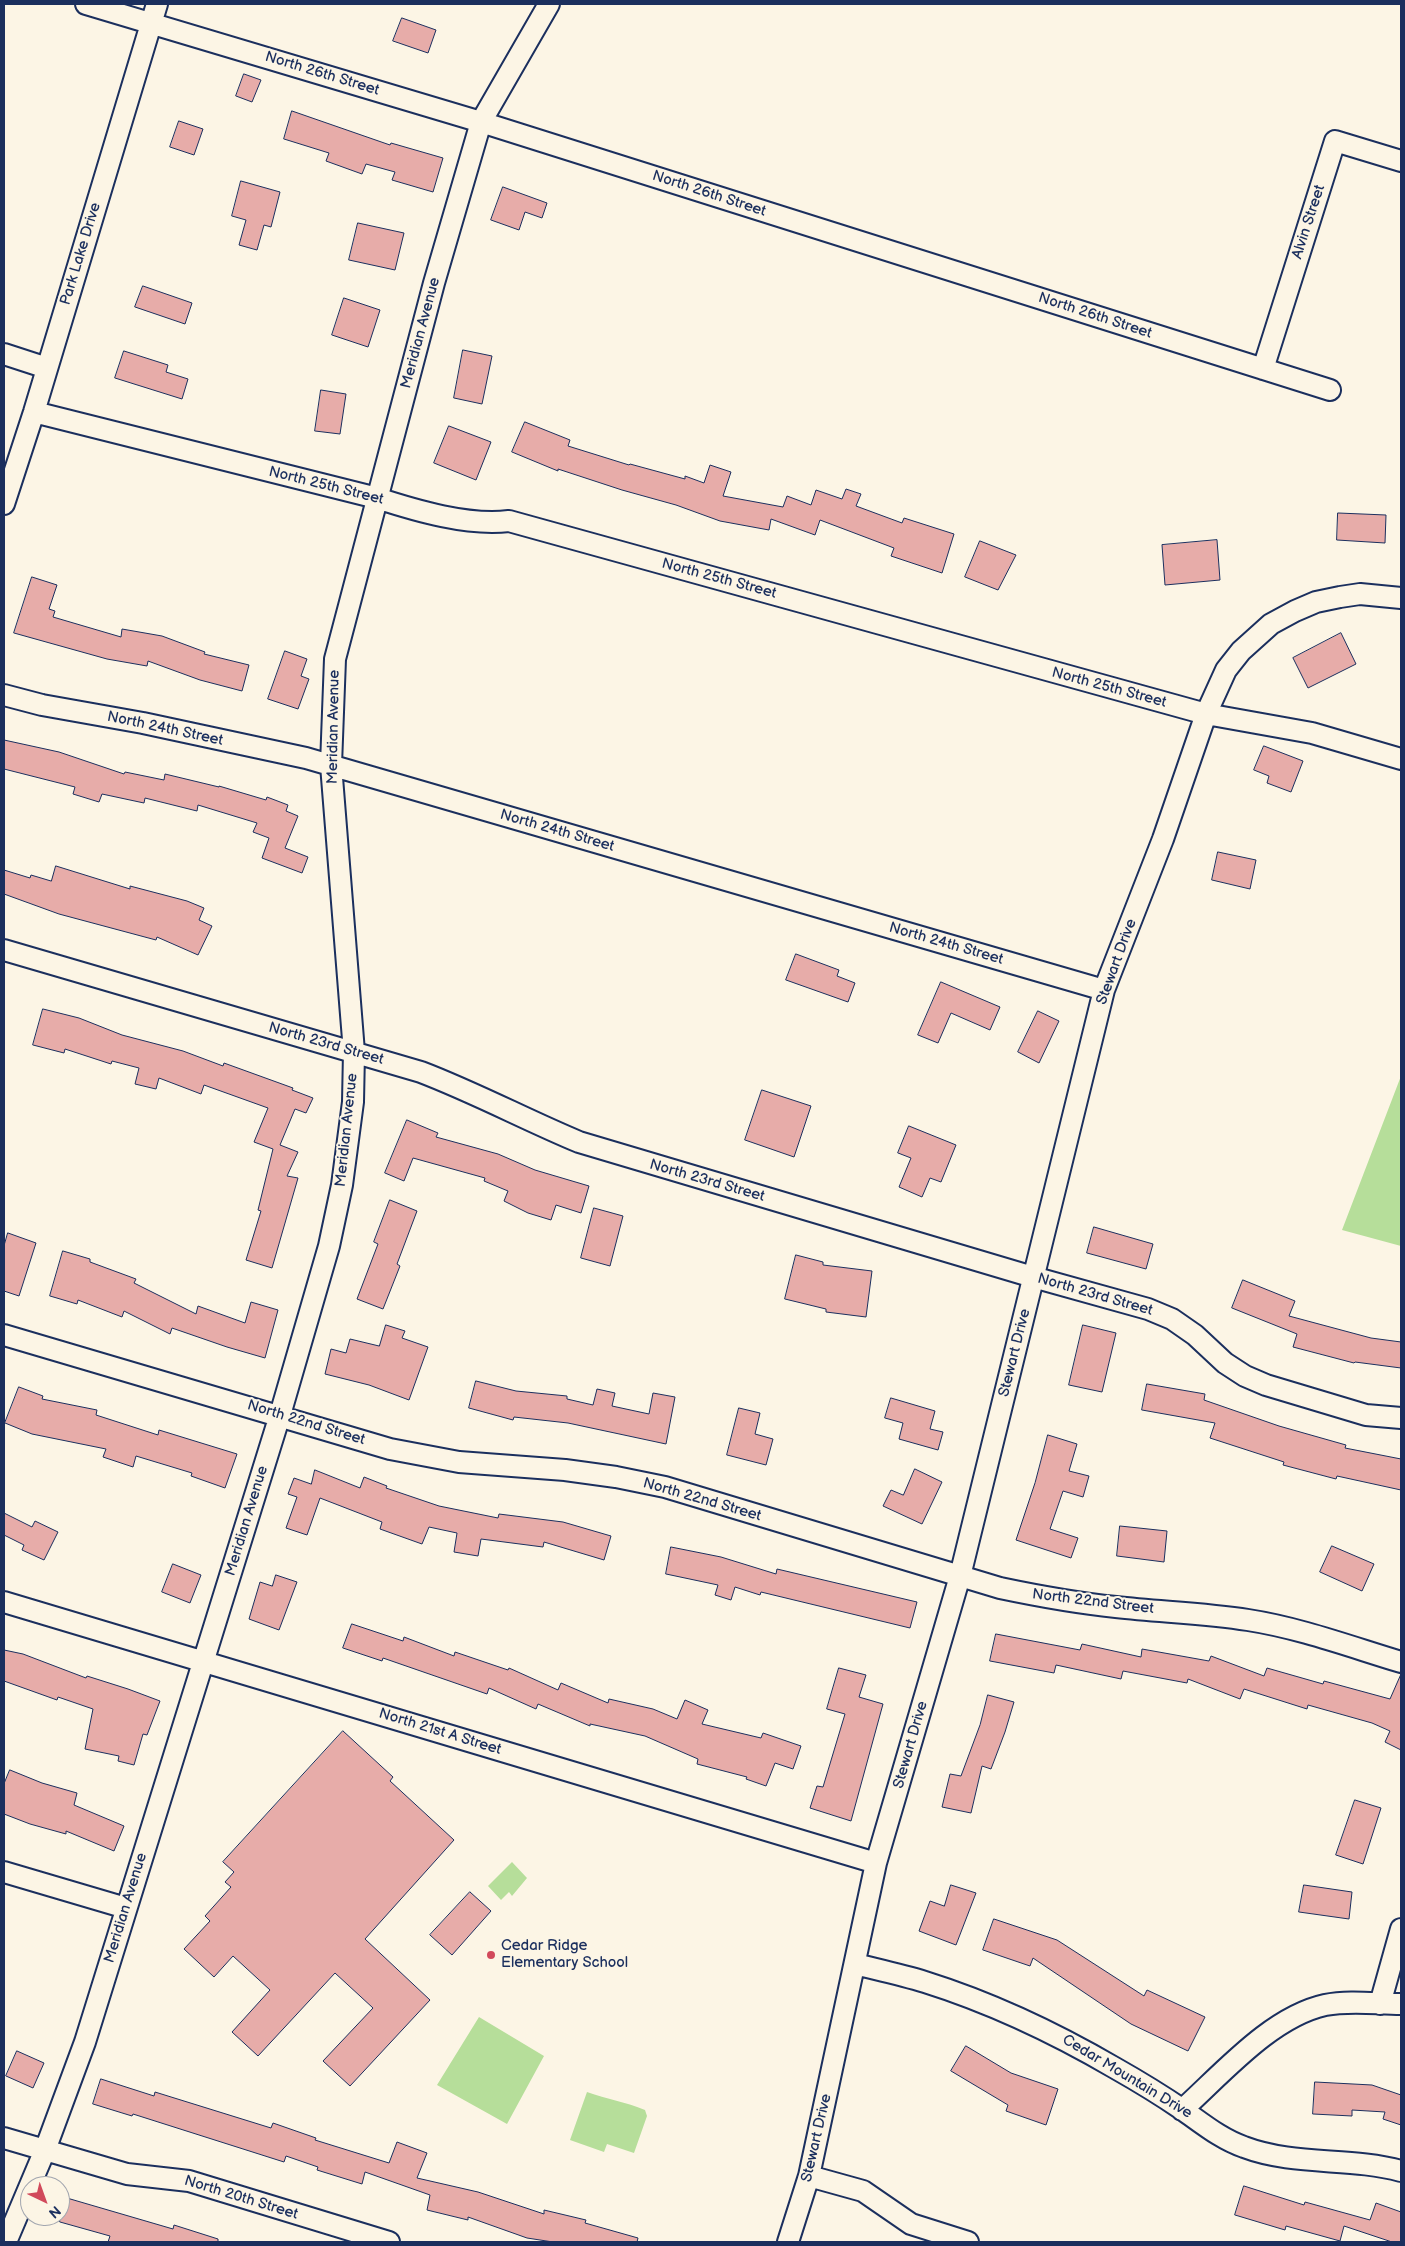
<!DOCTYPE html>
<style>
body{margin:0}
#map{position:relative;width:1405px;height:2246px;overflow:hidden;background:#fcf5e5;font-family:"Balsamiq Sans",sans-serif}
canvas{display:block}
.frame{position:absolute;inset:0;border:5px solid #1b2f5e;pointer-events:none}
.north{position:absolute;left:20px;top:2176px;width:50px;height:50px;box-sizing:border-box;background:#fcf5e5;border:1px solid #a2a6af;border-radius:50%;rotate:138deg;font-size:14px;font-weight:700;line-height:20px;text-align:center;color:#1b2f5e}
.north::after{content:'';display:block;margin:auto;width:18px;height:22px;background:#d1495b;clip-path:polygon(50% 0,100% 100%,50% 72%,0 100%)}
</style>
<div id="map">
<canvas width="1405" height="2246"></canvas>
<div class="frame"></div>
<div class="north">N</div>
</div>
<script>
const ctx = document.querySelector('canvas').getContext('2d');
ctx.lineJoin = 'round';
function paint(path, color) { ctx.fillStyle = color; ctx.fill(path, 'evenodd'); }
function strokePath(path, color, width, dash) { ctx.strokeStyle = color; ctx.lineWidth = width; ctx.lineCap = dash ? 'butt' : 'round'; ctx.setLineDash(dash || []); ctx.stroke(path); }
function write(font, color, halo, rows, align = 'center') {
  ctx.font = font + ' "Balsamiq Sans",sans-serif'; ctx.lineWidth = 4; ctx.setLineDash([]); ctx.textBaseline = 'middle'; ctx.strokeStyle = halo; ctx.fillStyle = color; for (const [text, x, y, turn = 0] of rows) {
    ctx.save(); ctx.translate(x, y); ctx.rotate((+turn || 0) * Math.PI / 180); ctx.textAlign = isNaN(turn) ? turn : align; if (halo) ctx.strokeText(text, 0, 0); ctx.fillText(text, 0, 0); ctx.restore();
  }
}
const green = new Path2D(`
 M1401,1076V1246L1342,1230Z
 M512,1862L527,1878L512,1896L509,1892L501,1900L488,1886Z
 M479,2017L544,2056L507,2124L437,2085Z
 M587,2092C607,2099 626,2102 645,2110L647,2116L634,2153L607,2144L604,2152L570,2140Z`);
const building = new Path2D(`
 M402,18L436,30L428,53L393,41Z
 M244,74L261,80L252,102L236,96Z
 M292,111L390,145L391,143L443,158L433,192L392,180L395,172L366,164L362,174L326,161L329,153L284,139Z
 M179,121L203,129L194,155L170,147Z
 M241,181L280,192L271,227L264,225L257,250L239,245L246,220L232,216Z
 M503,187L547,203L542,218L525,212L519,230L491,220Z
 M358,223L404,233L395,270L349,260Z
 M143,286L192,303L185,324L135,307Z
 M344,298L380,310L368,347L332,335Z
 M463,350L492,356L482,404L454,398Z
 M124,351L168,365L166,372L188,379L182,399L115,378Z
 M321,390L346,394L340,434L315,431Z
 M525,422L570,440L568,446L629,465L630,464L685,479V476L704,483L710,465L731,472L723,496L783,507L787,496L811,505L816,490L842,499L846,489L861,494L856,506L902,523L904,518L954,534L942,573L891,556L894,548L820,520L815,535L771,519L769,530L720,521L676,505L622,490L558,469V471L512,452Z
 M449,426L491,442L476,480L434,463Z
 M1338,513L1386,515L1385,543L1337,540Z
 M1217,540L1220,580L1165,585L1162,545Z
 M980,541L1016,555L998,590L965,577Z
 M32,577L57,585L49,609L55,611L53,617L121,637L122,629L162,636L205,652L204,654L249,665L242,691L200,680L148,661L147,666L107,659L14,633Z
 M1341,633L1356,664L1308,688L1293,658Z
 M285,651L307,659L301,676L309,679L298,709L268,699Z
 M4,740L59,752L124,774L125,772L164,780L165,774L219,787V786L266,800L267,797L288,805L286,811L298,816L285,848L308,857L302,873L262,858L269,838L253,832L257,823L198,805L197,811L145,798L144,803L102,794L99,802L73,794L75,787L4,769Z
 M1264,746L1303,761L1291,792L1267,783L1269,776L1254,770Z
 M1218,852L1256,860L1250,889L1212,880Z
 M56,866L130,889V886L187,901L204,908L199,920L212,926L198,955L157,937L156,940L59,914L4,894V870L30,878L31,875L51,881Z
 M796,954L839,970L837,976L855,983L848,1002L786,980Z
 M941,982L1000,1007L990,1030L951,1013L938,1043L918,1035Z
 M43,1009L79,1018L122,1035L183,1051L223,1066L224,1063L293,1088L292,1090L313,1098L306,1113L295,1109L280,1145L298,1152L287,1176L298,1178L272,1268L246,1260L261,1211L258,1210L273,1149L254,1142L268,1108L204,1085L201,1094L159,1078L156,1089L135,1084L139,1068L112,1061L111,1064L65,1049L64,1053L33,1045Z
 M1038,1011L1059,1021L1039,1063L1018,1052Z
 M762,1090L811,1106L794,1157L745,1140Z
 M407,1120L438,1133L436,1137L498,1154L535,1170L589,1186L581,1213L556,1205L551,1220L528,1213L504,1201L508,1191L484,1181L485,1178L413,1158L404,1181L385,1173Z
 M909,1126L956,1145L941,1182L930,1178L922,1197L899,1187L911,1158L898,1153Z
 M390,1200L417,1211L397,1264L400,1266L383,1309L357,1299L378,1244L374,1242Z
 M594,1208L623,1216L610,1266L581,1258Z
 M1094,1227L1153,1244L1146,1269L1087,1253Z
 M8,1233L36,1243L19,1296L4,1291V1246Z
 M63,1251L90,1259V1262L136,1279L134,1283L196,1314L198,1306L245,1323L251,1302L278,1310L265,1358L227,1347L172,1328L170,1334L124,1311L122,1317L78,1300L77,1304L50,1296Z
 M796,1255L823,1262V1265L872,1271L866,1317L826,1312V1309L785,1299Z
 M1243,1280L1295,1301L1289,1316L1371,1338L1401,1342V1368L1355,1362L1354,1363L1293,1347L1297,1334L1232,1308Z
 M386,1325L405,1331L402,1338L428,1347L409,1400L369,1385L325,1374L331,1349L346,1353L350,1339L379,1346Z
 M1083,1325L1116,1333L1102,1392L1069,1385Z
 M476,1381L516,1391L567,1396V1399L593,1405L597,1389L615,1393L612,1406L649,1414L653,1393L675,1397L666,1444L568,1423L514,1417L513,1420L469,1408Z
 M1147,1384L1205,1394L1204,1400L1279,1426L1346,1445L1345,1448L1401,1459V1490L1337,1476L1336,1479L1283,1465L1284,1462L1210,1438L1215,1423L1142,1410Z
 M19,1387L43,1396L42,1399L97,1410L96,1415L158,1435L159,1430L237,1454L225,1488L191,1476L192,1473L136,1456L133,1467L103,1457L106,1449L32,1434L5,1423Z
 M891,1398L935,1411L930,1429L943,1432L938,1450L899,1439L903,1423L885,1418Z
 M739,1408L760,1413L755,1434L773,1439L766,1465L727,1455Z
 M1048,1435L1077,1444L1069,1471L1089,1476L1083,1497L1063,1491L1050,1529L1078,1538L1071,1558L1016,1540L1035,1483Z
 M915,1469L942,1482L922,1524L883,1506L891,1490L903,1495Z
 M315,1470L360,1488L364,1477L387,1486L386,1488L439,1506L498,1518L499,1514L563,1522L611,1536L604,1560L544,1542L543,1547L481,1539L478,1556L454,1552L457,1533L429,1527L422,1544L380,1529L382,1522L320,1498L307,1535L286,1528L297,1497L288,1494L294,1478L311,1484Z
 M4,1513L32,1527L35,1521L58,1532L44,1560L22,1550L24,1545L4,1535Z
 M1120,1526L1167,1531L1164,1562L1117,1556Z
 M1332,1546L1374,1564L1362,1591L1320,1572Z
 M671,1547L721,1557L776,1574L777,1569L917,1602L910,1628L761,1592L760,1595L735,1587L731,1600L715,1595L718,1585L666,1574Z
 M173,1564L201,1575L190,1603L162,1592Z
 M276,1575L297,1582L279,1630L249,1619L260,1582L272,1586Z
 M352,1624L403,1641L404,1637L454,1656L455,1652L508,1670L509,1668L558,1690L561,1683L608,1703L609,1699L653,1709L677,1719L685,1700L708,1710L702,1724L761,1738L763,1733L801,1746L793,1769L775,1763L766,1786L746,1779L747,1777L697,1764L698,1759L645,1736L590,1724V1726L538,1704L536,1709L489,1688L487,1694L383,1658L382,1661L343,1648Z
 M996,1634L1080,1650L1082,1644L1141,1657L1142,1649L1209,1661L1211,1656L1264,1676L1267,1668L1323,1684L1324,1681L1390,1699L1401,1674V1750L1385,1742L1390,1731L1372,1723L1308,1705L1307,1709L1244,1689L1240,1699L1188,1679L1187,1683L1123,1671L1121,1679L1056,1665L1054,1673L990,1661Z
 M4,1650L23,1654L86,1678L87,1676L128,1689L160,1701L147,1735L143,1734L134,1765L118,1761L119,1756L85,1749L93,1709L58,1697L57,1700L4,1681Z
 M839,1668L866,1675L859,1697L883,1704L851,1821L810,1808L817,1786L823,1787L845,1714L827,1709Z
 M988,1695L1014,1702L1005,1732L991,1769L982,1766L971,1813L942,1807L950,1774L961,1776L980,1725Z
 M343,1731L393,1777L390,1781L454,1840L365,1939L430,2000L350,2086L323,2061L373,2008L335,1973L258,2056L232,2032L270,1990L233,1956L214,1977L184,1949L210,1921L205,1916L231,1887L225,1882L234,1872L223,1862Z
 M10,1770L42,1783L77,1793L74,1805L124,1826L114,1851L66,1831V1834L30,1824L4,1814V1784Z
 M1355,1800L1381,1808L1363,1864L1336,1855Z
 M951,1885L976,1893L956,1945L919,1931L930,1901L944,1906Z
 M1304,1885L1352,1892L1349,1919L1299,1912Z
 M470,1892L491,1911L452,1955L430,1935Z
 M994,1919L1057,1940L1144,1996L1147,1990L1205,2017L1188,2051L1131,2024L1033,1958L1030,1966L983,1950Z
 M966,2046L1011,2073L1058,2089L1046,2125L1006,2111L1008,2105L951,2071Z
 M17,2051L44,2063L33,2088L6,2076Z
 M101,2079L154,2096L155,2092L271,2128L273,2123L316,2138L315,2140L389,2163L397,2142L427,2153L417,2178L478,2192L544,2214V2210L586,2220L585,2223L638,2238L637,2242H553L527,2238L468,2217V2220L427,2210L430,2195L365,2172L362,2184L317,2170L318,2167L286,2156L284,2162L133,2114L132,2116L93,2104Z
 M1315,2082L1372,2085L1401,2095V2125L1383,2119L1385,2112L1352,2110V2116L1313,2114Z
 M1244,2186L1304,2205L1305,2202L1370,2220L1376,2203L1401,2212V2242H1392L1344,2226L1340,2241L1286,2226L1285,2230L1235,2215Z
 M60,2196L173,2229L174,2225L218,2239V2242H108L110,2236L60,2222Z`);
const minor = new Path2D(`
 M86,4L481,122L1330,390
 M4,354L47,368
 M1263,369L1335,141L1401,161
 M34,412L377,498C417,511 468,526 509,521L1206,714L1312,733L1401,759
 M4,504L34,412L157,4
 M4,695L42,705L143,723L306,758L1104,990
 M4,950L421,1072C476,1093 526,1120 579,1142L1033,1277L1148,1309L1172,1319L1195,1335L1225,1363L1245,1376L1266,1385L1366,1415L1401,1418
 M4,1335L390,1449L459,1462L565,1470L616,1477L665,1487L1000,1588C1038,1596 1077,1603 1116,1607C1160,1612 1204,1613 1248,1620C1300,1628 1351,1647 1401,1662
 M4,1602L876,1863
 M4,1872L126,1908
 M855,1964C879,1970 902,1975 925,1982C992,2003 1055,2033 1115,2068C1138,2081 1161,2095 1183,2110C1203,2124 1221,2139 1244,2147C1294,2166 1350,2157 1401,2171
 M1380,2004L1401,1929
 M1182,2110C1223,2073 1271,2017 1325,2005C1350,2000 1376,2004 1401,2004
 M4,2138L127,2174L189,2181L389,2242
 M809,2176L863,2191L911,2224L968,2242
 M6,2242L45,2150L85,2042L280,1415L329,1246L342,1185L353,1102L354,1052L331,765L335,659L434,283L481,122L549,4
 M788,2242L809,2176L876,1863L960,1576L1104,990L1163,839L1206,714L1226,670L1241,651L1271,624L1295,611L1316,602L1340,597L1360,594L1401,598`);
const markers = [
 [491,1955,5,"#d1495b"]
];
const streetNames = [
 ["North 26th Street",322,74,17],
 ["North 26th Street",709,194,18],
 ["Alvin Street",1309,222,-72],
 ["Park Lake Drive",81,254,-73],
 ["North 26th Street",1095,316,18],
 ["Meridian Avenue",421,333,-75],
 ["North 25th Street",326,486,14],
 ["North 25th Street",719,579,15],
 ["North 25th Street",1109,688,15],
 ["Meridian Avenue",334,727,-89],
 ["North 24th Street",165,729,12],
 ["North 24th Street",557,831,16],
 ["North 24th Street",946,944,16],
 ["Stewart Drive",1117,962,-70],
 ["North 23rd Street",326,1044,16],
 ["Meridian Avenue",347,1130,-84],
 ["North 23rd Street",707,1181,16],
 ["North 23rd Street",1095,1295,16],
 ["Stewart Drive",1015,1353,-76],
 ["North 22nd Street",306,1423,17],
 ["North 22nd Street",702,1500,16],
 ["Meridian Avenue",247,1521,-73],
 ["North 22nd Street",1093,1602,7],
 ["North 21st A Street",440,1732,17],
 ["Stewart Drive",911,1745,-74],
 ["Meridian Avenue",126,1908,-73],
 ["Cedar Mountain Drive",1127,2077,31],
 ["Stewart Drive",817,2138,-77],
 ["North 20th Street",241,2198,17]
];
const poiNames = [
 ["Cedar Ridge",501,1946],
 ["Elementary School",501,1963]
];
paint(green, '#b6de9a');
paint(building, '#e7aca9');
strokePath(building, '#1b2f5e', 1);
strokePath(minor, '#1b2f5e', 24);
strokePath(minor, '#fcf5e5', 20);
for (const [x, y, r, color] of markers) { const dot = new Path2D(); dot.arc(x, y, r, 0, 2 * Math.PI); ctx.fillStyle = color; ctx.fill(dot); strokePath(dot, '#fcf5e5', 2); }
write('15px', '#1b2f5e', '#fcf5e5', streetNames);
write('15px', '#1b2f5e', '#fcf5e5', poiNames, 'left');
</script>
